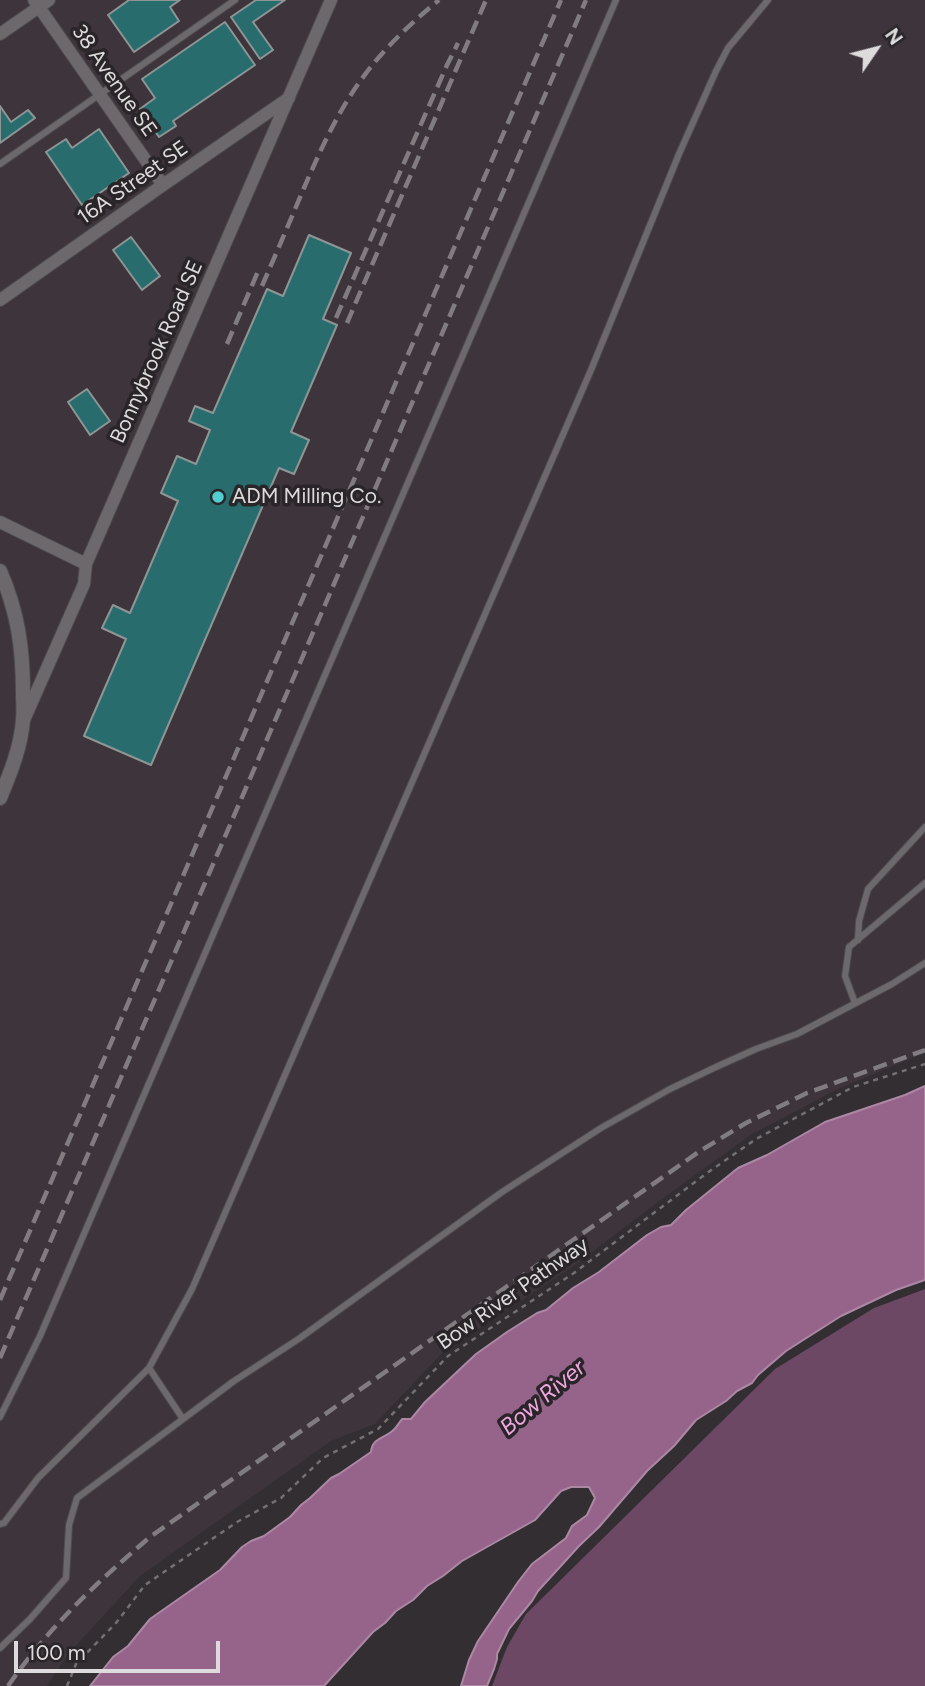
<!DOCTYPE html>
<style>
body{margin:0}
#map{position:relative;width:925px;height:1686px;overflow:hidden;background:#322e31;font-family:Figtree,sans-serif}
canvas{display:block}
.north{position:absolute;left:841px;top:14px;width:70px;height:70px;-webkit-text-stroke:5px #292528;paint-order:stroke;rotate:55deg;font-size:19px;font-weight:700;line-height:28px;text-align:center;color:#dedbdd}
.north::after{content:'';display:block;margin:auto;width:24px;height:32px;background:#dedbdd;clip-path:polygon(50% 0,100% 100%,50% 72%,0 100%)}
.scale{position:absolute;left:14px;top:1641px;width:206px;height:32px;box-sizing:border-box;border:4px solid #dedbdd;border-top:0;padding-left:9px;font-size:21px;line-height:24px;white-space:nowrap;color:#dedbdd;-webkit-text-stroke:5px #292528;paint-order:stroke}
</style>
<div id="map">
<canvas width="925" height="1686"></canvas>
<div class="north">N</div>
<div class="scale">100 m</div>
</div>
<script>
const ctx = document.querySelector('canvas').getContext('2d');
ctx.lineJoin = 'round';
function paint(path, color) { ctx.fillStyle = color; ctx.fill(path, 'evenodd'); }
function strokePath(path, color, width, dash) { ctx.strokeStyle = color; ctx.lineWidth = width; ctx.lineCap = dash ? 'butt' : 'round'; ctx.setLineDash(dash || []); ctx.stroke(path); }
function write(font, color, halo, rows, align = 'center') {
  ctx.font = font + ' Figtree,sans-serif'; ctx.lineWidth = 7; ctx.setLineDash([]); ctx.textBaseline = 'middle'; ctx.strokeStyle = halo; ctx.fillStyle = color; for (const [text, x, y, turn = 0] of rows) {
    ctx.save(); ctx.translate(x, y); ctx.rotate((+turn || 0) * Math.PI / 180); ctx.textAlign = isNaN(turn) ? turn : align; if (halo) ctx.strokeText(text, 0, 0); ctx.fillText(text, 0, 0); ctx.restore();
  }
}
const built = new Path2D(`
 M0,0H925V1053L842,1087L752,1134L666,1196L575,1265L443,1352L375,1424L331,1441L140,1576L68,1654L47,1686H0Z`);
const green = new Path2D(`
 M925,1289V1686H492L507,1647L526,1614L775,1369L874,1308Z`);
const water = new Path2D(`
 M925,1086V1280L896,1290L841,1316L786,1351L758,1375L752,1383L737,1391L726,1401L696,1420L674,1446L647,1471L599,1527L579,1546L538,1591L532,1601L509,1629L497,1654V1659L494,1669L487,1686H461L469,1660L478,1641L518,1582L532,1564L566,1538L572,1526L587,1515L595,1498L589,1487H571L561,1491L535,1520L462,1561L443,1576L427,1586L413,1600L396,1611L385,1623L373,1632L324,1686H90L113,1657L128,1646L150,1619L220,1570L242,1547L251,1541L264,1536L290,1517L301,1505L310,1498L331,1478L339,1474L371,1452C372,1439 382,1439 391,1432C396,1429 398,1424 402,1419H411L425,1402L476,1354L507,1332L537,1313L546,1310L573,1288L599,1272L647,1235L661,1227L671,1225L686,1210L738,1168L767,1155L825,1122L905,1095Z`);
const building = new Path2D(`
 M129,0H180L170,7L179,21L134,52L108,15Z
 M256,0H285L253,22L273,50L260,59L231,17Z
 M225,22L255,65L173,121L176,126L159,137L140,109L155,98L142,79Z
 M0,106L11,122L28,110L35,118L0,143Z
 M99,129L129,173L82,205L46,152L66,139L72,148Z
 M309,235L351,253L323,319L337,325L291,432L309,440L294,474L279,468L151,765L84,736L126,639L102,628L113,605L130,613L178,501L161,493L177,456L196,464L210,430L189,421L195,406L213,413L267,289L283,296Z
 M131,237L160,276L142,290L113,250Z
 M87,389L110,421L90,435L68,402Z`);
const path = new Path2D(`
 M67,1686L76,1664L116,1623L145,1585L237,1522L281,1498L323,1458L378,1429L448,1356L574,1273L707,1173L756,1139L853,1087L925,1064`);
const service = new Path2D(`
 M0,164L235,0
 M858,940L859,921L868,889L925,827
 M855,1003L845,976L849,947L925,883
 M149,1368L183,1419
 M0,1417L40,1336L616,0
 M0,1524L4,1523L38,1478L149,1368L192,1289L591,370L679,154L716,71L728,48L768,0
 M0,1648L30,1619L66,1578L69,1525L77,1498L234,1381L300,1338L502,1192L601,1128L670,1089L716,1067L756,1049L797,1034L892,984L925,963`);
const minor = new Path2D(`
 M34,0L163,185
 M0,34L49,0
 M0,300L163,185L289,98
 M0,522L86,564
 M24,720L84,584L86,564L331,0`);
const tertiary = new Path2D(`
 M0,571C18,612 23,649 23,693C23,702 24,711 23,720C21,747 10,774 0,798`);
const rail = new Path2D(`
 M262,286C276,254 290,221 304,188C320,151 337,113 361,80C383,49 410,24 439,0
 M336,318L447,65L458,43
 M347,323L486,0
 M227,344L259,269
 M0,1300L561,0
 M0,1358L586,0
 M8,1686C49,1627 96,1583 150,1537L700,1151L746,1123L807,1093L925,1050`);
const markers = [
 [218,497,7,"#52cdd0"]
];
const streetNames = [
 ["38 Avenue SE",114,81,55],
 ["16A Street SE",133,183,-35],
 ["Bonnybrook Road SE",157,352,-66],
 ["Bow River Pathway",513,1294,-35]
];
const poiNames = [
 ["ADM Milling Co.",232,497]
];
const waterNames = [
 ["Bow River",543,1398,-40]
];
paint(built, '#3e353c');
paint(green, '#6c4864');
paint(water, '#96648b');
strokePath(water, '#ac88a4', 2);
paint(building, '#286c6e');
strokePath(building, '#8e9595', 2);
strokePath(service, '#4d4a4c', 8);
strokePath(minor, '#4d4a4c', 14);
strokePath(tertiary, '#4d4a4c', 16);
strokePath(path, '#747073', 2.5, [5, 5]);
strokePath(service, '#6c686b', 6);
strokePath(minor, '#6c686b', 12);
strokePath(tertiary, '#6c686b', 14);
strokePath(rail, '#807c7f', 4.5, [14, 7]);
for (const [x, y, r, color] of markers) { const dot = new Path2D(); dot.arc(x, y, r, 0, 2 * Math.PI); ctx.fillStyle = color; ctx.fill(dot); strokePath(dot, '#292528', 2.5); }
write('21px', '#dedbdd', '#292528', streetNames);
write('21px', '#dedbdd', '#292528', poiNames, 'left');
write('italic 23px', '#f1a7e1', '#292528', waterNames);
</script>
